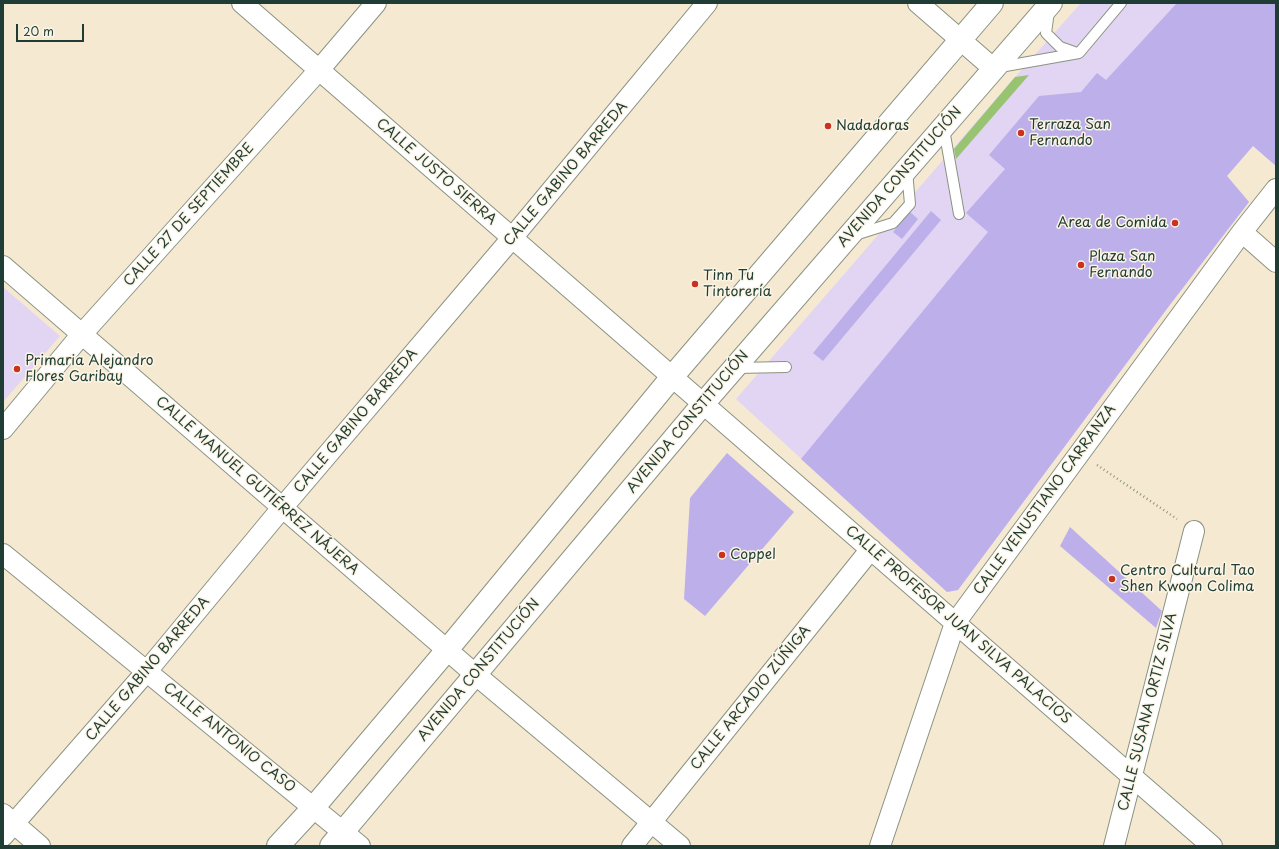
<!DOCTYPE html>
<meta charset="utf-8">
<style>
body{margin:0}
#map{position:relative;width:1279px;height:849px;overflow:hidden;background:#f6e9d1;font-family:"Playpen Sans",sans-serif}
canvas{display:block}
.frame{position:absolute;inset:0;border:4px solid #1f3d34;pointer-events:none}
.scale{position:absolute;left:16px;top:24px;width:68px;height:18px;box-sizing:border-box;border:2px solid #1f3d34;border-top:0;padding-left:5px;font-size:12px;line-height:14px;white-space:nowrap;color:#1f3d34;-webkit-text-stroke:3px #fcf5e5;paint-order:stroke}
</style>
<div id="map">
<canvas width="1279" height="849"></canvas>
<div class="frame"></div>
<div class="scale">20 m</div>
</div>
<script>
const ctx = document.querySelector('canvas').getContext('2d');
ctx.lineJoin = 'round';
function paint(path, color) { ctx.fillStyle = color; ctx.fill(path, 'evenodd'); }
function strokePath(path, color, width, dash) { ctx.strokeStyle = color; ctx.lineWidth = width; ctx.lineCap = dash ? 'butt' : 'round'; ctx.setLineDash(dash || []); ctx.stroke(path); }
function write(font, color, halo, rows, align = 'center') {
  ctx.font = font + ' "Playpen Sans",sans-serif'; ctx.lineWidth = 3; ctx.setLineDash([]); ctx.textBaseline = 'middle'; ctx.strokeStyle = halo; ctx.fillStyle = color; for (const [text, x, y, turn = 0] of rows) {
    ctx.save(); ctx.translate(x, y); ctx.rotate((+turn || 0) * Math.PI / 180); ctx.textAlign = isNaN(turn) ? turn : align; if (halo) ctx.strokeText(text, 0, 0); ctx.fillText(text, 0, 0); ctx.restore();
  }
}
const built = new Path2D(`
 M1081,3H1276V166L1253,146L1227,176L1249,202L1169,306L958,590L947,592L736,399L1015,77Z
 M3,287L60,336L3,402Z`);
const green = new Path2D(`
 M1029,75L956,159L954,149L1015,77Z`);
const building = new Path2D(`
 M1177,3H1276V166L1253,146L1227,176L1249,202L1169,306L958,590L947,592L801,459L988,232L966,213L1005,169L989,155L1039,96L1081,92L1097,73L1106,80Z
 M931,211L941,220L823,361L813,353Z
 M910,212L918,219L902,239L893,232Z
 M727,453L794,512L705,616L684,599L690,498Z
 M1070,527L1162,611L1156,628L1060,546Z`);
const path = new Path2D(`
 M1097,465L1177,519`);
const lane = new Path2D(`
 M1049,11L1046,33L1060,47L1077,53
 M1000,67L1079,53L1121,3
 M944,129L959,214
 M855,235L893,223L910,204L907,171
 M736,368L786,367`);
const street = new Path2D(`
 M242,3L1212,846
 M918,3L994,69
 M1242,232L1276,262
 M3,266L476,675L680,846
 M3,429L82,334L319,70L376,3
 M3,554L360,846
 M3,814L40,846
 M3,836L147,671L282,508L512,238L707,3
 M632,846L871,549
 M880,846L955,623L1242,232L1276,189
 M1114,846L1194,531`);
const secondary = new Path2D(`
 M278,846L314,807L447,650L672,377L992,3
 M331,846L703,404L1051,3`);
const markers = [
 [828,126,4,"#c8321e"],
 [1021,133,4,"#c8321e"],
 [1175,223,4,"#c8321e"],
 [1081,265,4,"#c8321e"],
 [695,284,4,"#c8321e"],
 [17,369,4,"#c8321e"],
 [722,555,4,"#c8321e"],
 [1112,579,4,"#c8321e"]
];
const poiNames = [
 ["Terraza San",1029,125],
 ["Fernando",1029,141],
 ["Nadadoras",836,126],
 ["Area de Comida",1167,223,"right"],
 ["Plaza San",1089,257],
 ["Fernando",1089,273],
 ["Tinn Tu",703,276],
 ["Tintorería",703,292],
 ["Primaria Alejandro",25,361],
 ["Flores Garibay",25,377],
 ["Coppel",730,555],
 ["Centro Cultural Tao",1120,571],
 ["Shen Kwoon Colima",1120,587]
];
const streetNames = [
 ["CALLE JUSTO SIERRA",436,172,41],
 ["CALLE GABINO BARREDA",566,174,-50],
 ["AVENIDA CONSTITUCIÓN",900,177,-49],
 ["CALLE 27 DE SEPTIEMBRE",189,215,-48],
 ["CALLE GABINO BARREDA",356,421,-50],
 ["AVENIDA CONSTITUCIÓN",688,422,-50],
 ["CALLE MANUEL GUTIÉRREZ NÁJERA",257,486,41],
 ["CALLE VENUSTIANO CARRANZA",1045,500,-54],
 ["CALLE PROFESOR JUAN SILVA PALACIOS",958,625,41],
 ["CALLE GABINO BARREDA",148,669,-50],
 ["AVENIDA CONSTITUCIÓN",479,670,-50],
 ["CALLE ARCADIO ZÚÑIGA",751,698,-51],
 ["CALLE SUSANA ORTIZ SILVA",1148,712,-76],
 ["CALLE ANTONIO CASO",229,738,39]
];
paint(built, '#e2d4f3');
paint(green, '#98c471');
paint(building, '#bdb0ea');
strokePath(lane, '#8a9382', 12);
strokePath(street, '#8a9382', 22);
strokePath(secondary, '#8a9382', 24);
strokePath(path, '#8a9382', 2.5, [1, 3]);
strokePath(lane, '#fff', 10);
strokePath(street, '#fff', 20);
strokePath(secondary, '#fff', 22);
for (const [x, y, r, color] of markers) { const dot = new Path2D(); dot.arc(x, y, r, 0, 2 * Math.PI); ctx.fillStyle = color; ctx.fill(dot); strokePath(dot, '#fcf5e5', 1.5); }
write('14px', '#1f3d34', '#fcf5e5', poiNames, 'left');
write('14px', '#1f3d34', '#fcf5e5', streetNames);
</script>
